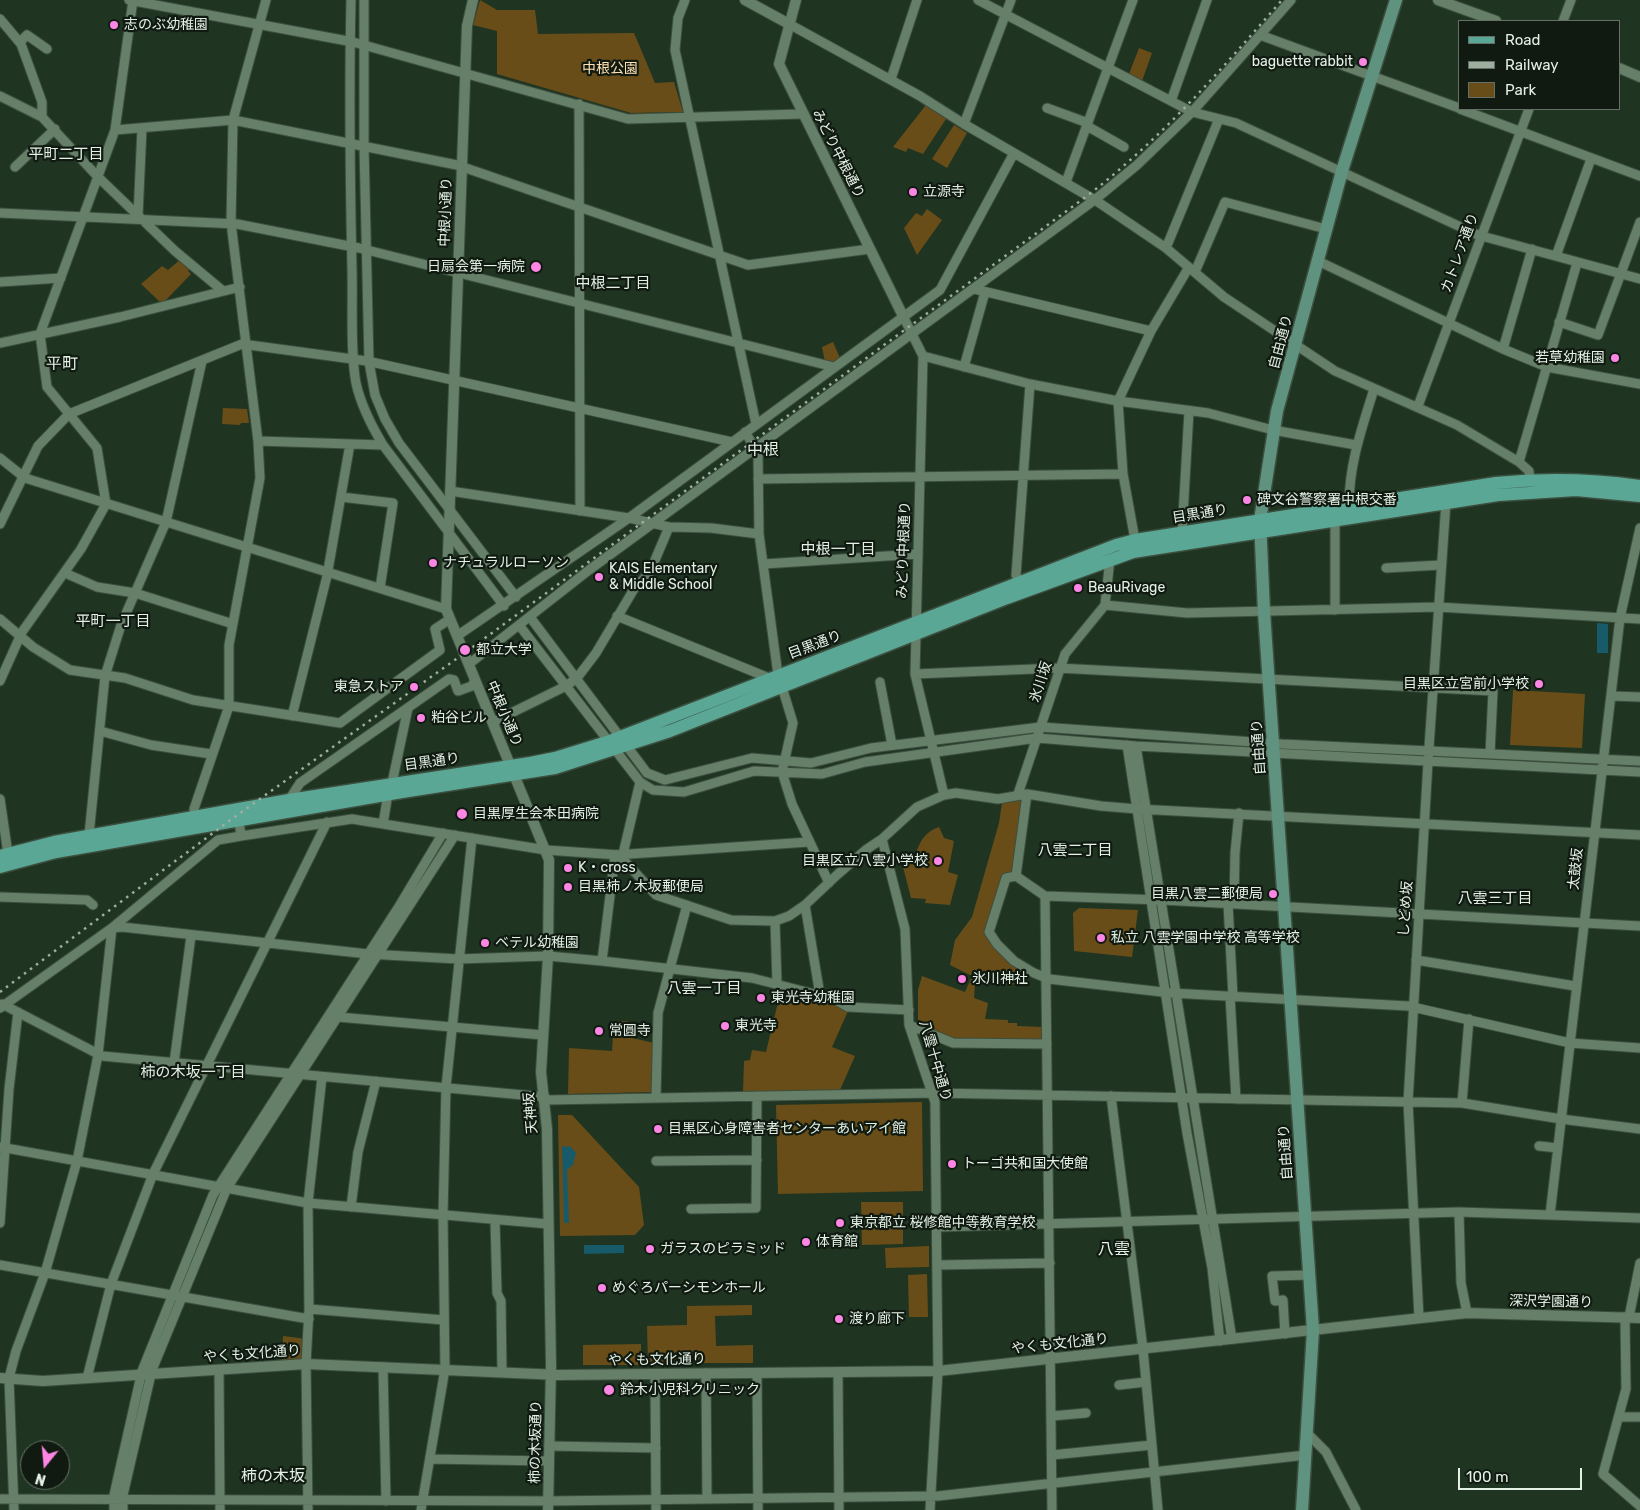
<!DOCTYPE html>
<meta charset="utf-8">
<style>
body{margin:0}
#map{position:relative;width:1640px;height:1510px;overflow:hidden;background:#1f3522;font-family:Rubik,sans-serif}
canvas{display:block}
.legend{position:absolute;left:1458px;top:20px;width:162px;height:90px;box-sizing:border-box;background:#101a11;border:1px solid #647065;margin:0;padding:6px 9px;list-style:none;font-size:15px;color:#e3f0e4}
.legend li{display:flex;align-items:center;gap:10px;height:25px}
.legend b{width:25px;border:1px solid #647065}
.north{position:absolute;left:20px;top:1440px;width:50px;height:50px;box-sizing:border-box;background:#101a11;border:1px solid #647065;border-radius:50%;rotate:197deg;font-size:14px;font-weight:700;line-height:20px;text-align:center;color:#e3f0e4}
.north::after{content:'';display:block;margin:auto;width:18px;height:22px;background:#fc86e4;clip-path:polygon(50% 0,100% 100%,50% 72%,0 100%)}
.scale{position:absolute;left:1458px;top:1468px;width:124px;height:22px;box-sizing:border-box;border:2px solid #e3f0e4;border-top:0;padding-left:6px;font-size:15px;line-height:18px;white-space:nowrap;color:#e3f0e4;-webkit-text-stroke:4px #101a11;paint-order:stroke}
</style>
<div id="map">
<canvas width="1640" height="1510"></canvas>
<ul class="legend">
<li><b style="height:6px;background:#5ba795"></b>Road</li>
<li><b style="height:6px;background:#9eae9f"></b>Railway</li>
<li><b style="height:14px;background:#694d18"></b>Park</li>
</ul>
<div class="north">N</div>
<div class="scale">100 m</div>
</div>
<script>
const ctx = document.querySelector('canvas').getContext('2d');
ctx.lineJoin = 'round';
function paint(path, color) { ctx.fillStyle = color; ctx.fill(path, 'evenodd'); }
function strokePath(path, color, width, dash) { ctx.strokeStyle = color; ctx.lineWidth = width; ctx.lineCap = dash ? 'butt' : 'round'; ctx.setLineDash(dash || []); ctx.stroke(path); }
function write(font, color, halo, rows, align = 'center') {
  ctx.font = font + ' Rubik,"Noto Sans JP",sans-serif'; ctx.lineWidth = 4.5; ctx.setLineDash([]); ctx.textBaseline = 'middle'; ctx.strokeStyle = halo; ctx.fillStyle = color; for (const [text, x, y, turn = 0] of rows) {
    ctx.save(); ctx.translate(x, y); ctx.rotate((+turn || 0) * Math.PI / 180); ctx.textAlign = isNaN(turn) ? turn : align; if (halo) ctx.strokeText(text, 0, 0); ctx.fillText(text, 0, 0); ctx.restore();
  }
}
const green = new Path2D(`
 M480,0L497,10H535L538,34L634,33L655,83L674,82L683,112L631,113L497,74V31L473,25Z
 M1139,48L1152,53L1142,81L1129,74Z
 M926,105L946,119L923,154L908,148L906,152L893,147Z
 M954,125L967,133L947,168L932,159Z
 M927,209L942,220L917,255L904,228L916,213L922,216Z
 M181,259L191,267L188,271L191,274L166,300L160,302L141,284L162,266L168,270Z
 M833,342L840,358L831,364L825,362L822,347Z
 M223,408L247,409L249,423H241L240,425L222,424Z
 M1513,690L1585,694L1582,748L1510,745Z
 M1024,798L1013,873L990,943L1026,973L1010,987C995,978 991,975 975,984L974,998L988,1003L985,1019L1008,1020V1023H1017V1026L1043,1027L1042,1042L956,1041L918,1024V990L922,976L965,992L972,976L950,965L955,940L972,917L999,823L1002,803Z
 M939,827L944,838L954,841L948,872L958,875L950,905L925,903L926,899L911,898L903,867L913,862C918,846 922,833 939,827Z
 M1079,908L1138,910L1132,957L1074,951L1073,913Z
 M781,990L835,1005L848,1011L832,1047L855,1056L840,1090L743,1092L744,1061L750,1060L752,1050L766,1052Z
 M614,1021H628V1037L654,1043L653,1092L568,1094L569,1048L612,1051Z
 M922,1102L923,1191L778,1194L776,1105Z
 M558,1115H572L639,1187L644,1225L635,1235L560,1236Z
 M861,1202H903V1244L862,1245Z
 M929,1246V1267L886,1268L885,1248Z
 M927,1274L928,1317H909L908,1275Z
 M752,1305V1315L715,1316L716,1346L753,1345V1363H648L647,1326L687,1325V1306Z
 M283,1336L307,1339L305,1362L282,1363Z
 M641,1344V1365H583V1345Z`);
const water = new Path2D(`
 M1597,623L1608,624V653H1597Z
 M562,1146L571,1147L576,1153L573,1165L567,1170L569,1223H564Z
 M584,1245H624V1253L584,1254Z`);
const minor = new Path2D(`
 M129,0L353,42L628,119L802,114
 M351,0C349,90 350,179 352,269C353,302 350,352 356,383C361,406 371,425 383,445L504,606
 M364,0V146L369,362L375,395L385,419L399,443L516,597
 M685,0L678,18L675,50L756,424
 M978,0L1192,112L1236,123L1478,235L1640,279
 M0,19L21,44L42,102V117
 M1563,21L1571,0
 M789,24L920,96L964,124L1095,200L1166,248L1224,297L1335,371L1457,425L1519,462L1529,471L1530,479
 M1260,35L1459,108
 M20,42L27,35L47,49
 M891,79L917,0
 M0,96L42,117L98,177L175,251L223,291
 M1171,101L1207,0
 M579,104L580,511
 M1047,108L1088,123
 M1460,109L1640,176
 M964,124L1011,0
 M1087,126L1124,147
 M115,130L233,120L457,165L748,265L870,249
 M15,167L55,129
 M1066,182L1133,0
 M0,213L237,224L359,248L834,367
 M138,216L142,128
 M1166,248L1219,119
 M1556,256L1591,159
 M1318,261L1503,349L1547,367L1640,384
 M1195,272L1225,202L1326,229
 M0,282L61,278
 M974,289L1151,331
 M903,316L923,356L915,674L944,795
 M1559,322L1598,335L1640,222
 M0,343L120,317L240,287
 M1503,349L1532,249
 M923,356L1030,384L1118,401L1208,413L1273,430L1356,445
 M964,367L985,292
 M1418,406L1529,109
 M745,432L758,453L759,534L778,675
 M258,441L383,445
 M0,458L25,478L446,609
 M1519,462L1577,263
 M758,479L1123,474
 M450,491L629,518L669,527L711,528L759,534
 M341,497L393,503L380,588
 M1349,505C1349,464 1362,428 1374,389
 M0,524L38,446L69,414L242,344L367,361L732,442
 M1182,533L1189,411
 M1135,540L1123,474L1118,401L1151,331L1189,267
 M764,564L917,554
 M1386,568L1441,565
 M65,573L97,587L135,593L233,624
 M1019,582L1016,575L1030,384
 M1105,605L1187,613L1438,607L1640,619
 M1335,610V519
 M617,616L769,678
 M530,617L647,773L665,780L752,758L811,763L871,748L1041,727L1282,744L1640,761
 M0,619L33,647L70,670L125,678L193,700L340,723L440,650L435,629L450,619
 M519,625L640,782L653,790L684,792L754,771L822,774L865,762L1037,738L1136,746L1640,772
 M457,636L629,518L940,290L1014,153
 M469,664L589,570L1097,198L1137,165L1192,112L1291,0
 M915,674L1058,668L1493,691L1490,754
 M0,681L22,632L81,549L106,504L97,448L47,387L40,334L115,130L133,0
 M880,682L892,745
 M782,687L793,723L782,772L792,804L829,883
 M1611,696L1640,697
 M292,716L327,576L350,444
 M493,722L566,686L577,678L596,653L634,589L650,572L669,527
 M100,731L151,745L211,754
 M1127,745L1187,1133L1212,1268L1220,1341
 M1136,746L1232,1339
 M392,783L408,708
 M1018,794L1065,654L1105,605L1110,559
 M1027,794L1016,876L1045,896L1162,900L1640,926
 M0,799L8,854
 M289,800L300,783L449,679L454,680L458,691L472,686L475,680
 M195,817L194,809L229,706V645L260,478L258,441L231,223L233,120L266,0
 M383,824L388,794
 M89,835L105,676L121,625L166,522L202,361
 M241,836L352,819L546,850L619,855L656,895L731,920L775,921L789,916L805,905L838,874L867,849L882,839L917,807L944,795L956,793L998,799L1027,794L1101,806L1137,809L1640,835
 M882,839L905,929L909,1025L935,1102L938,1371L930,1510
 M623,854L640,782
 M1016,876L1006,878L989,932L997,944L1014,961L1034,973L1049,979L1171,993L1408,1006L1570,1043L1640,1048
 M1045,896L1052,1510
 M0,897L87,900L93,905
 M1228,904L1233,996
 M1234,904L1235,853L1239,813
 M805,905L820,995
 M775,921L777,983
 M1416,960L1575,986
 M602,961L615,855L809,842
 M1230,996L1236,1099
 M2,1004L102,1056L545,1097
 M0,1008L112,928L218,840L241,836L239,821
 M338,1017L543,1035
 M909,1025L953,1043L1047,1044
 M174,1063L191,936
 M1111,1096L1143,1349L1158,1510
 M656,1098L658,1013L687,905
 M546,1100L933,1093L1462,1103L1469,1019
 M1462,1103L1561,1119L1640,1129
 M1539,1146L1558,1148
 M0,1147L308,1203L548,1224
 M656,1161L757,1160
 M1049,1162H1069
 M351,1207L358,1152L376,1081
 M691,1209L756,1208L757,1096
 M1459,1212L1461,1283L1467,1313
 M1550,1215L1620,618L1640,528
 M495,1220L497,1293L501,1301L502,1372
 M0,1223L9,1089L18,1012
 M937,1227L1459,1212L1640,1218
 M0,1265L309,1319
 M937,1265L1050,1263
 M309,1309L444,1320
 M1625,1317L1626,1389L1603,1474L1640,1506
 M1629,1317L1640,1263
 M1419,1318L1408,1102L1428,762L1446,502
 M1285,1334L1283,1300L1275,1301L1272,1276L1310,1275
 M383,1367L386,1501
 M219,1370L220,1510
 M838,1372L839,1510
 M706,1373L707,1499
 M757,1373L758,1510
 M655,1374L656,1510
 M87,1378L111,1284L153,1174L327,822
 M1119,1385L1146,1382
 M1052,1416L1086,1413
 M1619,1417H1640
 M1307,1433L1326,1452L1356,1510
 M549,1446L656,1448
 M1052,1455L1152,1445
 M430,1459L548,1461
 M0,1499L549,1501L938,1496L1306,1455
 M14,1510L9,1378L16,1351L45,1273L77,1161L98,1055L112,928L122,927L368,954L458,959L548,956L602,961L752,978L834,999L848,1007L909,1010
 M114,1510V1495L142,1371L213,1195L398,908L443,833
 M123,1510V1495L152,1370L227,1188L455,835
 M308,1510L306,1364L309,1309L308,1203L322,1077
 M421,1510L445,1369L443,1215L446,1087L472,838`);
const tertiary = new Path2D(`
 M473,0L467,26L446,609L549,860L548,956L541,1072L547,1129L551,1366L548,1510
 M745,0L789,24
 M796,0L779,64L903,316
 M1438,0L1496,21
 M1619,68L1640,77
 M0,1378L43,1381L306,1364L560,1375L938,1371L1467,1313L1640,1318`);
const secondary = new Path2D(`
 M1302,1510L1313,1330L1264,612L1260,520L1277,411L1342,171L1396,0`);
const primary = new Path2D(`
 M0,856L54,842L289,800L530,763L555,758L607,742L1116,545L1135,540L1496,483C1545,478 1591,479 1640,486
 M0,867L56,852L402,792L555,768L670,731L1007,598L1133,552L1498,495L1576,490L1640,496`);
const rail = new Path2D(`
 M0,992L229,821L466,652L1087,196C1163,137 1219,72 1282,0`);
const markers = [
 [114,25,5,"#fc86e4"],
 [1363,62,5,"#fc86e4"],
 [913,192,5,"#fc86e4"],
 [536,267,6,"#fc86e4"],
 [1615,358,5,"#fc86e4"],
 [1247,500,5,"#fc86e4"],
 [433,563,5,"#fc86e4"],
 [599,577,5,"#fc86e4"],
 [1078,588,5,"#fc86e4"],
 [465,650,6,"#fc86e4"],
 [1539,684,5,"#fc86e4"],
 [414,687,5,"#fc86e4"],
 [421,718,5,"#fc86e4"],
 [462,814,6,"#fc86e4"],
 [938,861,5,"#fc86e4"],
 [568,868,5,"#fc86e4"],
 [568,887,5,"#fc86e4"],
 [1273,894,5,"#fc86e4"],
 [1101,938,5,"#fc86e4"],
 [485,943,5,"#fc86e4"],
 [962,979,5,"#fc86e4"],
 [761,998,5,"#fc86e4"],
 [725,1026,5,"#fc86e4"],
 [599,1031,5,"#fc86e4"],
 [658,1129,5,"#fc86e4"],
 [952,1164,5,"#fc86e4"],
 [840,1223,5,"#fc86e4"],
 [806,1242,5,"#fc86e4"],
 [650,1249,5,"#fc86e4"],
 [602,1288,5,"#fc86e4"],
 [839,1319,5,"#fc86e4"],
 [609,1390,6,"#fc86e4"]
];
const poiNames = [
 ["志のぶ幼稚園",124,25],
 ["baguette rabbit",1353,62,"right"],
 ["立源寺",923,192],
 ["日扇会第一病院",525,267,"right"],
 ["若草幼稚園",1605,358,"right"],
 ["碑文谷警察署中根交番",1257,500],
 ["ナチュラルローソン",443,563],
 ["KAIS Elementary",609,569],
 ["& Middle School",609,585],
 ["BeauRivage",1088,588],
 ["都立大学",476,650],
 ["目黒区立宮前小学校",1529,684,"right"],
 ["東急ストア",404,687,"right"],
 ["粕谷ビル",431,718],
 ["目黒厚生会本田病院",473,814],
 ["目黒区立八雲小学校",928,861,"right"],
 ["K・cross",578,868],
 ["目黒柿ノ木坂郵便局",578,887],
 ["目黒八雲二郵便局",1263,894,"right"],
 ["私立 八雲学園中学校 高等学校",1111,938],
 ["ベテル幼稚園",495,943],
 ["氷川神社",972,979],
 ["東光寺幼稚園",771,998],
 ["東光寺",735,1026],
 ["常圓寺",609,1031],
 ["目黒区心身障害者センターあいアイ館",668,1129],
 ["トーゴ共和国大使館",962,1164],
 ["東京都立 桜修館中等教育学校",850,1223],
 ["体育館",816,1242],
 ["ガラスのピラミッド",660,1249],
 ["めぐろパーシモンホール",612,1288],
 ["渡り廊下",849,1319],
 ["鈴木小児科クリニック",620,1390]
];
const parkNames = [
 ["中根公園",610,69]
];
const streetNames = [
 ["みどり中根通り",838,154,63],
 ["中根小通り",446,212,-88],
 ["カトレア通り",1460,253,-70],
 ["自由通り",1281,342,-75],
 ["目黒通り",1200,514,-9],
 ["みどり中根通り",904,550,-88],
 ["目黒通り",815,645,-21],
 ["氷川坂",1041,682,-72],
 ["中根小通り",504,714,67],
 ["自由通り",1259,747,-94],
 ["目黒通り",432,762,-8],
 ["太鼓坂",1576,869,-84],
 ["しどめ坂",1406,909,-86],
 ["八雲十中通り",935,1061,74],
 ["天神坂",531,1113,-95],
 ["自由通り",1286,1152,-94],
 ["深沢学園通り",1551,1302,1],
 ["やくも文化通り",1060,1344,-6],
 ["やくも文化通り",252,1354,-4],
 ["やくも文化通り",657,1360,-1],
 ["柿の木坂通り",536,1442,-89]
];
const neighbourhoodNames = [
 ["平町二丁目",66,155],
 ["中根二丁目",613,284],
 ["中根一丁目",838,550],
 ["平町一丁目",113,622],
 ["八雲二丁目",1075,851],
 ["八雲三丁目",1495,899],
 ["八雲一丁目",704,989],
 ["柿の木坂一丁目",193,1073]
];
const quarterNames = [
 ["平町",62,364],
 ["中根",763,450],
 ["八雲",1114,1249],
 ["柿の木坂",273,1476]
];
paint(green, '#694d18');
paint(water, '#175a69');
strokePath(minor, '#3c4f3f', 11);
strokePath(tertiary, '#3c4f3f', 12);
strokePath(secondary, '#3c4f3f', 15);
strokePath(primary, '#3c4f3f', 15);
strokePath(minor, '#667f69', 9);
strokePath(tertiary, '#667f69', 10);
strokePath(secondary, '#60937f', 12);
strokePath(primary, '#5ba795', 12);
strokePath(rail, '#9eae9f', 2.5, [2.5, 5]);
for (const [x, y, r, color] of markers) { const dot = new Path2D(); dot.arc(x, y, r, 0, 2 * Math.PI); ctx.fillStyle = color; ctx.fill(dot); strokePath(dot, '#101a11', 2); }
write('14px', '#e3f0e4', '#101a11', poiNames, 'left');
write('14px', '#fee0b1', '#101a11', parkNames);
write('14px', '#e3f0e4', '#101a11', streetNames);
write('15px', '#e3f0e4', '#101a11', neighbourhoodNames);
write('16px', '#e3f0e4', '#101a11', quarterNames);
</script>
